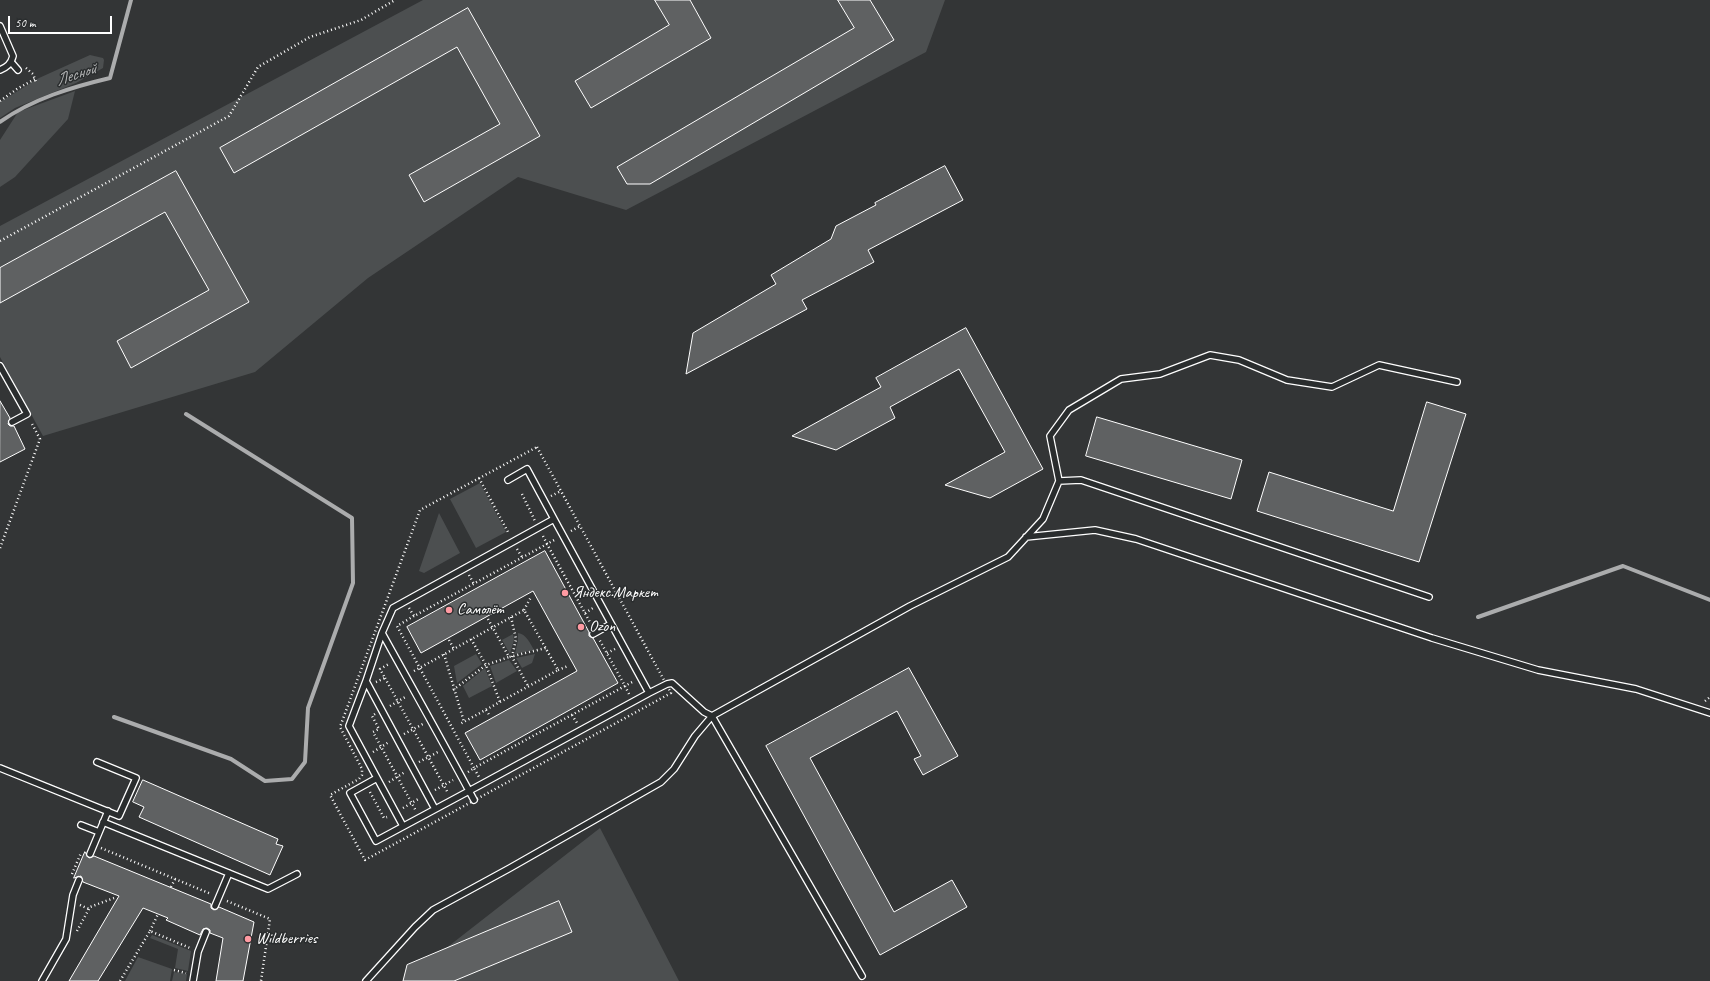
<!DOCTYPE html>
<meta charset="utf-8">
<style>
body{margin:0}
#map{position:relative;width:1710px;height:981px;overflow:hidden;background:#333536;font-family:Caveat,sans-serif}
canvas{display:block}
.scale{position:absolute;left:8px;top:16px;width:104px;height:18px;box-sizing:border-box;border:2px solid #fff;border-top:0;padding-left:5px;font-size:12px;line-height:14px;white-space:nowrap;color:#fff;-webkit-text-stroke:3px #2a2d2e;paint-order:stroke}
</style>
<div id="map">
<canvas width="1710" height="981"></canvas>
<div class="scale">50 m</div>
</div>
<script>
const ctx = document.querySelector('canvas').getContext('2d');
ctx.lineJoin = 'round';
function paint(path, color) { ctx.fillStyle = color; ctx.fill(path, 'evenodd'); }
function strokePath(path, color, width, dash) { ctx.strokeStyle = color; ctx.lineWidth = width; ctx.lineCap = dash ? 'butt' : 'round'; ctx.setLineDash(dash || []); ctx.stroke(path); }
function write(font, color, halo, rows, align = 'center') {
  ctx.font = font + ' Caveat,sans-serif'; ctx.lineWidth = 3; ctx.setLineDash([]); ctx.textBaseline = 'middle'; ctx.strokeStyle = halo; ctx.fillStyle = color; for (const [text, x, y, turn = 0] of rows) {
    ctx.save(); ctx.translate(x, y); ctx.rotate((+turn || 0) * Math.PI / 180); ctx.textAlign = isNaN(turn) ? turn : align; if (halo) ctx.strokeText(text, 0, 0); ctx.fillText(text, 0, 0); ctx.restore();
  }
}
const green = new Path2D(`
 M423,0H945L926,52L626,210L518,177L368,278L255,372L43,436L0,357V226Z
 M90,55L103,58L104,60L103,68L76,83L15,108L0,118V102L39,78Z
 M75,91L68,119L15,177L0,187V140L18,112Z
 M480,483L506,532L476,548L450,499Z
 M439,513L460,553L424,573L419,571Z
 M518,633C526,634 530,643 534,650L515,654L518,640Z
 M513,634L514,640L510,654L502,640Z
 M476,654L482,664L457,683L454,666Z
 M535,654L532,663L522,668L516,658Z
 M509,660L517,671L496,683L490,666Z
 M485,668L492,686L469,698L463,686Z
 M600,828L679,981H404Z
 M152,935L191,951L188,971L175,968L178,949L150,938Z
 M138,957L172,969L170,981H125Z
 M174,972L187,974L186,981H172Z`);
const stream = new Path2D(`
 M0,122C32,99 72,87 110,78L131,0
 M1478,617L1623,566L1710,600
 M114,717L231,759L265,781L292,779L305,762L308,708L353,583L352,518L186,414`);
const building = new Path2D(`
 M655,0H690L711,38L591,108L575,81L669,25Z
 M838,0H870L894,40L650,184H627L617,167L854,28Z
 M468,8L540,136L424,202L409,175L500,124L457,47L234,173L220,148Z
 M945,166L963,200L868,250L874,262L802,300L807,309L686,374L693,333L776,284L771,275L831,239L836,226L876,205L875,203Z
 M176,171L249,302L131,368L117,341L209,290L165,212L0,303V268Z
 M966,328L1043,469L990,498L945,485L1005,452L959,369L890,407L895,418L836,450L792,436L881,387L876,378Z
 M0,401L10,418L8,424L10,426H14L25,449L0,462Z
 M1427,402L1466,414L1419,562L1257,511L1269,472L1393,511Z
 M1097,417L1242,460L1231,499L1086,456Z
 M545,551L589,632V636L593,638L618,683L480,760L465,733L577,671L533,591L421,653L407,627Z
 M909,668L958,756L923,775L914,759L921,756L897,711L810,758L894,912L952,880L967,907L880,955L766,746Z
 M143,780L278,839L276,844L283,846L270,875L139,817L144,807L133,802Z
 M85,852L89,858L94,856L211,904V908L214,910L219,907L254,922L243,981H216L223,938L210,933V930L207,928L203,929L200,935L166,920L168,918L143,908L98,981H69L119,896L83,882L81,876L74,878Z
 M559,901L572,932L454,981H403L407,965Z`);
const path = new Path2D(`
 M26,68L33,74L36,82
 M0,101L17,89L35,79
 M0,241L229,116L258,67L310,37L361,20L395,0
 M537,447L671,693L365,860L330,795L359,779L362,775V769L340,727L420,510Z
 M479,478L509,534
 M522,494L535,521
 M551,496L561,491
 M571,531L580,526
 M543,536L547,544L556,539
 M0,548L40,439L31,422
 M517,549L522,557
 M469,575L474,584
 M409,608L414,616L547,544L591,624
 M524,610L531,597
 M585,613L593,608
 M414,616L397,626L474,768L625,686L599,639
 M511,617L516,639L512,657L528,686
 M488,619L509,657L546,648
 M471,639L486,665L500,702
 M449,640L454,649
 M607,653L615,649
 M444,654L464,722
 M558,670L568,666
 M414,671L524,610L558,670L460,724
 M385,678L448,793
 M376,682L385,678L380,669L389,664
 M453,690L486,665L509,657
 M629,694L625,686L634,681
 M1705,701L1710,697
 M390,706L407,696
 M486,710L490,716
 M375,714L372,716L379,729L373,732L416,811
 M572,715L577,723
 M404,734L423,724
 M373,752L389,742
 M419,762L438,752
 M468,772L474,768L479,777
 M389,782L405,772
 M435,790L453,780
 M370,792L384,818L387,817
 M403,808L420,798
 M101,848L211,894
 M72,874L81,853
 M171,887L175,879
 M227,901L270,919L261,981
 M80,905L89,909
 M77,931L90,907L114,898
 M150,931L158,914
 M174,970L186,973
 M120,981L150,931L190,948`);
const lane = new Path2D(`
 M0,26L13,56C11,64 7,67 0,70
 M11,62L18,70
 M0,366L27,414L12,422
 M508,480L527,469L554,519
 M1026,537L1095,530L1136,539L1432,638L1538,670L1636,689L1710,713
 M1429,597L1081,480L1059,481L1050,436L1069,410L1121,379L1160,374L1210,355L1239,360L1287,380L1332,387L1379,365L1457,382
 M593,634L611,624
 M366,681L382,633
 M649,693L667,684L672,683L704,712L712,716L862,976
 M0,768L119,816L136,778L97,762
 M377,778L349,726L366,681L435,809
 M103,822L268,889L297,874
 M81,825L99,832
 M403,826L377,778L350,793L376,841C411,822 447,803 482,784L649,693L554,519L393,608L382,633C413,689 444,744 474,800
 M90,854L108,811
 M215,906L229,873
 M42,981L66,939L73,895L79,880
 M193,981L198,952L206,932
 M366,981L415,927L433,910L510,868L661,782L674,769L695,736L712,716L910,606L1008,557L1043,519L1059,481`);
const markers = [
 [565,593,4,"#ff9aa2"],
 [449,610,4,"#ff9aa2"],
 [581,627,4,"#ff9aa2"],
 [248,939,4,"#ff9aa2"]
];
const poiNames = [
 ["Яндекс.Маркет",573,593],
 ["Самолёт",457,610],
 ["Ozon",589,627],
 ["Wildberries",256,939]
];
const waterNames = [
 ["Лесной",76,75,-18]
];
paint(green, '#4c4f50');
strokePath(stream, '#abacad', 4);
paint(building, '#5f6162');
strokePath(building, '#fff', 1);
strokePath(lane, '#fff', 8);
strokePath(path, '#fff', 2.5, [1, 3]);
strokePath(lane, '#2a2d2e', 5.5);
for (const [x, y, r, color] of markers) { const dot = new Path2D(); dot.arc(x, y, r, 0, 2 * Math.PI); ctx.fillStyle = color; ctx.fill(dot); strokePath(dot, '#2a2d2e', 1.5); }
write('16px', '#fff', '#2a2d2e', poiNames, 'left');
write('italic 17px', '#b2b3b4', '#2a2d2e', waterNames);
</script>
